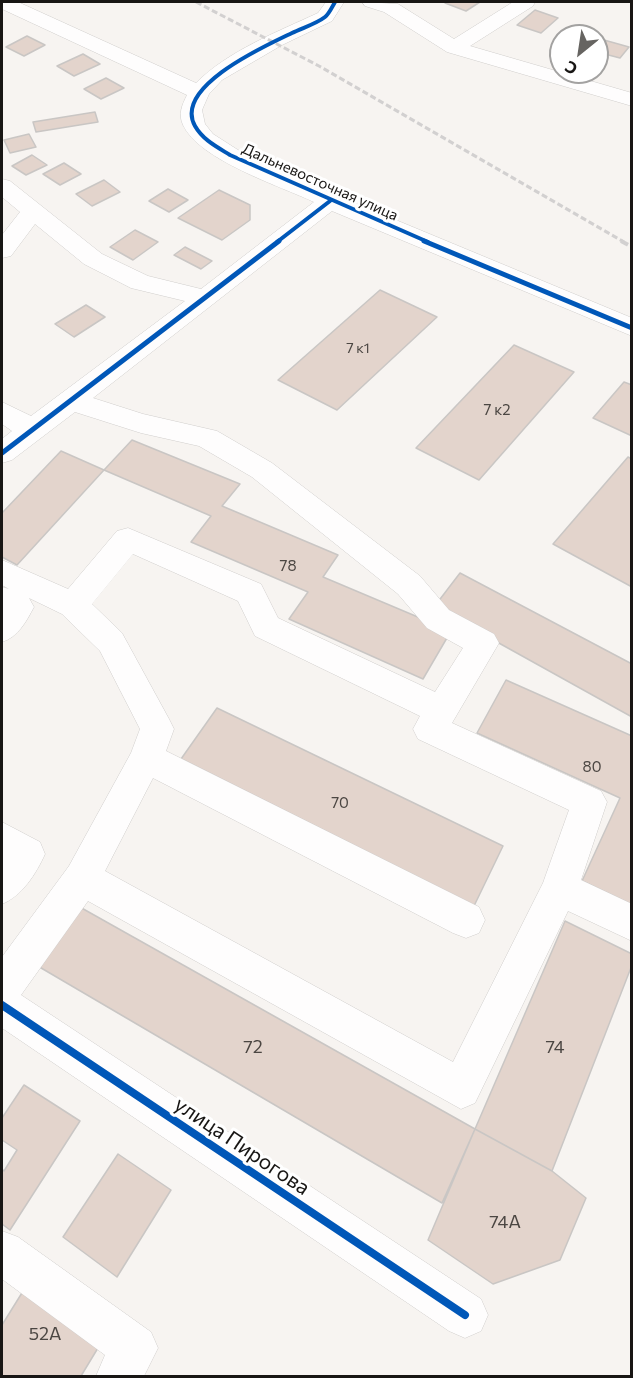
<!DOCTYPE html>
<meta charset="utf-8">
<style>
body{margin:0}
#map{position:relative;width:633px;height:1378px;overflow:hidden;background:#f7f4f1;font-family:Commissioner,sans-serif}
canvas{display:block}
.frame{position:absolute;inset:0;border:3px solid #181614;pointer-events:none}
.north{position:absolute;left:549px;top:24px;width:60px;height:60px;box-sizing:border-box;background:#fff;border:2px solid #a3a2a1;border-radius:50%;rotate:210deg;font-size:16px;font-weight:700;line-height:24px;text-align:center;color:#181614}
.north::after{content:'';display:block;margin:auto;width:21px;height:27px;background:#666461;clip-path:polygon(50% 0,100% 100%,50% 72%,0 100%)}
</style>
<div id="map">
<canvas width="633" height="1378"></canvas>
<div class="frame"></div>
<div class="north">С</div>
</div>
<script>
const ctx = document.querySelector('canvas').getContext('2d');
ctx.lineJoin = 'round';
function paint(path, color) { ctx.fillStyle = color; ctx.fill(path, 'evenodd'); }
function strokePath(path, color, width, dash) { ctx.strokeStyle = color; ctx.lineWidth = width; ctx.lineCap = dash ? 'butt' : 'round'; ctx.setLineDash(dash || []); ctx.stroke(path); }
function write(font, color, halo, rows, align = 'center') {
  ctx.font = font + ' Commissioner,sans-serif'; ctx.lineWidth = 6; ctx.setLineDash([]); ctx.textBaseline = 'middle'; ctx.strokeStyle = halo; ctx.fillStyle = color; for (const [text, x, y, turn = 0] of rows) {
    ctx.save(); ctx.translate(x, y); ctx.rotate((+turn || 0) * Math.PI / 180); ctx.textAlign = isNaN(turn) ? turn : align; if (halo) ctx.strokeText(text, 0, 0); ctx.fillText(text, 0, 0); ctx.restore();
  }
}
const building = new Path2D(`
 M448,2H480L466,11L445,3Z
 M535,10L558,18L541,33L517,25Z
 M27,36L45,45L24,56L6,47Z
 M604,40L629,47L620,58L597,52Z
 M83,54L100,64L74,76L57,66Z
 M106,78L124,88L101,99L84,89Z
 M95,112L98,122L36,132L33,122Z
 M29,134L36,147L10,153L4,140Z
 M32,155L47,165L26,175L12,166Z
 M64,163L81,174L60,185L43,174Z
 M104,180L120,192L92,206L76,194Z
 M168,189L188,200L169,212L149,201Z
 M219,190L250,205V220L222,240L178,218Z
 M135,230L158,242L133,260L110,247Z
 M185,247L212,261L201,269L174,255Z
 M380,290L437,317L337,410L278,380Z
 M86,305L105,317L74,337L55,324Z
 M514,345L574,372L479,480L416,448Z
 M624,382L632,385V436L593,418Z
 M132,440L240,484L222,506L338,555L323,577L451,631L423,679L289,619L308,592L191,542L211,516L104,470Z
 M61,451L104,470L17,565L2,557V513Z
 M628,457L632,459V587L553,544Z
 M460,573L632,664V717L434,607Z
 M506,680L632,736V905L582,881L620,798L477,733Z
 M217,708L503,846L474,906L181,759Z
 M78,906L475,1129L442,1203L36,965Z
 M565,921L632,954V965L552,1171L475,1129Z
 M24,1085L80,1121L10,1230L2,1224V1169L4,1171L17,1150L2,1140V1118Z
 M475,1129L552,1171L586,1198L560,1260L493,1284L428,1240Z
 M118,1154L171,1190L117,1277L63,1237Z
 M25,1288L101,1343L81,1376H2V1325Z`);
const minor = new Path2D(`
 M2,2H18L196,83C228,51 277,32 318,13L326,2H344L332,21L282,45L222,80L209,94L202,110L205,124L213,134L238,150L338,196L632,318V336L332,211L93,398L143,414L217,431L272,463L420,576L449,610L494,634L499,643L452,723L601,791L607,802L581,880L632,904V941L568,911L475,1103L461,1109L88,901L21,995L481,1299L488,1315L481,1331L465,1338L449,1331L2,1028V957L69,866L131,753L140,729L100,651L62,614L29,598L34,607C26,622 18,637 2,642V587L9,589L2,585V560L68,589L117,531L128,528L261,584L278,618L435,692L463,648L427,628L398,594L252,477L199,446L141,433L75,412L12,460L2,463V439L12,431L2,424V402L31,416L185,301L131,288L84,264L35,224L11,256L2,258V235L20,212L2,197V179L10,181L102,254L148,276L201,289L314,202C280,186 199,160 183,125C178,114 182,105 187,95L2,9ZM133,554L238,601L255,636L420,716L413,729L418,739L569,810L543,883L453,1062L105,871L153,778L453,933L466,938L479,933L485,920L479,907L166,751L174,729L169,719L122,633L92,604Z
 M362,2L398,4L454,39L513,2H535L533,6L470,46L632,93V106L447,52L384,12L365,6Z
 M2,822L40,842L45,854C36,874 22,896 2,904Z
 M2,1231L18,1237L151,1332L158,1348L144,1376H96L105,1355L2,1279Z`);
const railFar1 = new Path2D(`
 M196,2L319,66L624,242`);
const rail = new Path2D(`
 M621,241L632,247`);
const cyclewayFar2 = new Path2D(`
 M335,2C332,7 329,14 325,17C316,24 302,28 292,33C265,46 173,87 195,126C203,140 217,147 230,155L428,242
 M277,242L330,201`);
const cyclewayFar1 = new Path2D(`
 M424,241L632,328
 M2,453L279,241`);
const cycleway = new Path2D(`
 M2,1005L465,1315`);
const farNumbernames = [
 ["7 к1",358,348]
];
const farStreetnames = [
 ["Дальневосточная улица",320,182,24]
];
const numberNames = [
 ["7 к2",497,410],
 ["78",288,566],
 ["80",592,767],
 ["70",340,803]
];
const nearNumbernames = [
 ["72",253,1047],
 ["74",555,1047],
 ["74А",505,1222],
 ["52А",45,1334]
];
const nearStreetnames = [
 ["улица Пирогова",242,1146,34]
];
paint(building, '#e3d4cc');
strokePath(building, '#c9c6c4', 1.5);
strokePath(minor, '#d0cecc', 1);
paint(minor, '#fefdfd');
strokePath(railFar1, '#d2d0d0', 3, [6, 3]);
strokePath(rail, '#d2d0d0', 4, [8, 4]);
strokePath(cyclewayFar2, '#0057b8', 4);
strokePath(cyclewayFar1, '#0057b8', 5);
strokePath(cycleway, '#0057b8', 8);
write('14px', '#4b4642', null, farNumbernames);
write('15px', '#181614', '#fff', farStreetnames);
write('15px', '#4b4642', null, numberNames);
write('18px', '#4b4642', null, nearNumbernames);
write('21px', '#181614', '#fff', nearStreetnames);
</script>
